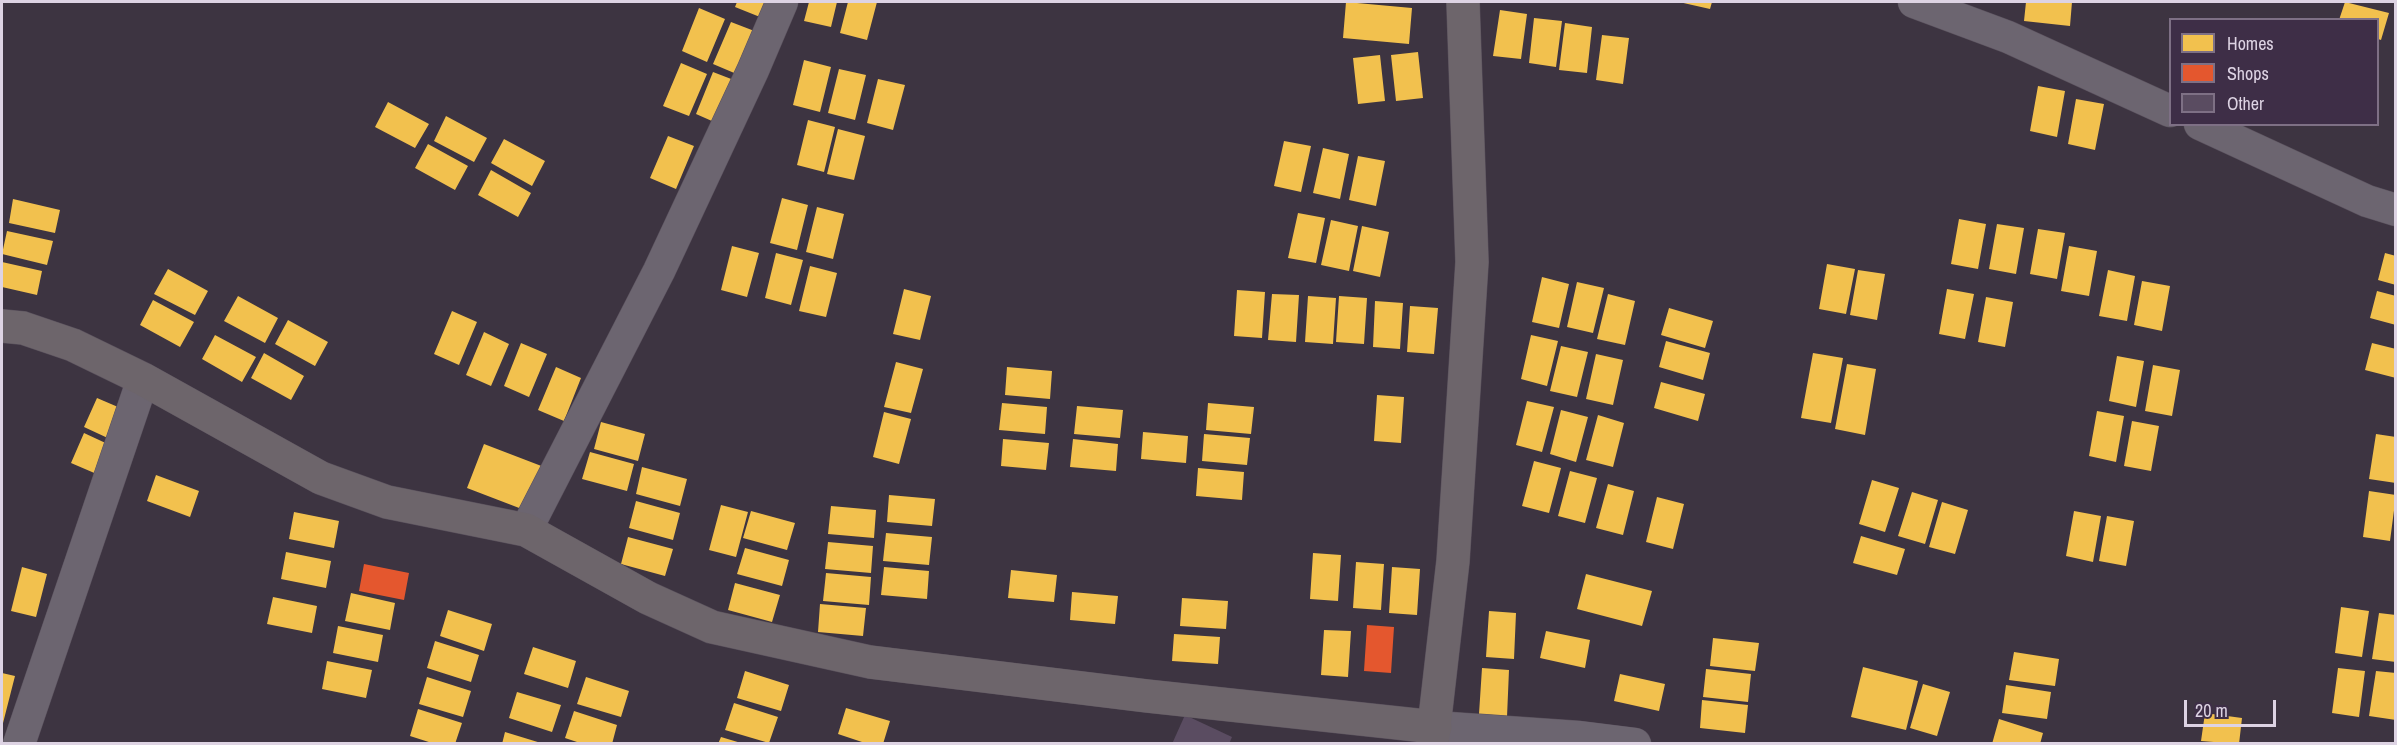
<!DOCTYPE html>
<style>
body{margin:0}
#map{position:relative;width:2397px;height:745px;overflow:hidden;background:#3d3441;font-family:"Archivo Narrow",sans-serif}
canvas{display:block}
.frame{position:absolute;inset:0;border:3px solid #ddd3e3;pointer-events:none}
.legend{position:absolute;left:2169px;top:18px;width:210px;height:108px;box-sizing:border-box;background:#3e2e47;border:2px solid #7e7085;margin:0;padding:8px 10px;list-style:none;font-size:18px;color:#ddd3e3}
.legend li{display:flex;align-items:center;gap:12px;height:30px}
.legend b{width:30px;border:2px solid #7e7085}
.scale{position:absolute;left:2184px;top:700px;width:92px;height:27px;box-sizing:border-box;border:3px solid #ddd3e3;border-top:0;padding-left:8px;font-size:18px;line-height:21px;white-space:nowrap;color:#ddd3e3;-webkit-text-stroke:4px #3e2e47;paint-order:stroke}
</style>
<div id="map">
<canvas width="2397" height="745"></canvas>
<div class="frame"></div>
<ul class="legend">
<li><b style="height:16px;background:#f2c14e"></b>Homes</li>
<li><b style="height:16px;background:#e4572e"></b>Shops</li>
<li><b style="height:16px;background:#5a4c61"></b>Other</li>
</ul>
<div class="scale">20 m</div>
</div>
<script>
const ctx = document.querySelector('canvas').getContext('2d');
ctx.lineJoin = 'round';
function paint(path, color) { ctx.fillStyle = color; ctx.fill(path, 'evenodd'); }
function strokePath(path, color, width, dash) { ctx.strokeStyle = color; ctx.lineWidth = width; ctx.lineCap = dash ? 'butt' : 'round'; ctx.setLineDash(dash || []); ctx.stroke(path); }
const homes = new Path2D(`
 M737,2H767L760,17L735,7Z
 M809,2H837L831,27L804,21Z
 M848,2H877L867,40L840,33Z
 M1346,2L1412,8L1409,44L1343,38Z
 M1679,2H1712L1710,9Z
 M2026,2H2072L2070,26L2024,21Z
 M2345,2L2389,13L2381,40L2378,39V20H2339Z
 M699,8L725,19L707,62L682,51Z
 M1500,10L1527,14L1521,59L1493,56Z
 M1534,18L1562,21L1556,67L1529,63Z
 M731,22L757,32L739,75L713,64Z
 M1565,23L1592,27L1587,73L1559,70Z
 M1602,35L1629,38L1623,84L1596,80Z
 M1418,52L1423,98L1396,101L1391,55Z
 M1380,55L1385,101L1358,104L1353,58Z
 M804,60L831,67L820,112L793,105Z
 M681,63L707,74L689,116L663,106Z
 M839,69L866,75L855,120L828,113Z
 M713,72L739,82L721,125L696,114Z
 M878,79L905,85L893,130L867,123Z
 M2038,86L2065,91L2057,137L2030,131Z
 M2076,99L2104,104L2095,150L2068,144Z
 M388,102L429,124L415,148L375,127Z
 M446,116L487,138L474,162L434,141Z
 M808,120L835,127L824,172L797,165Z
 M838,129L865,136L854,180L827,174Z
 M668,136L694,146L676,189L650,178Z
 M504,139L545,161L532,186L491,163Z
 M1284,141L1311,146L1301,192L1274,186Z
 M428,144L468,166L455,190L415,168Z
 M1323,148L1349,154L1340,199L1313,193Z
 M1358,156L1385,161L1376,206L1349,200Z
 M491,170L531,193L518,217L478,195Z
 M782,198L808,205L797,250L770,243Z
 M13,199L60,210L55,233L9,223Z
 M817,207L844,214L833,259L806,252Z
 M1298,213L1325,218L1316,263L1288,258Z
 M1959,219L1986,224L1978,269L1951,264Z
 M1331,220L1358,226L1349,271L1321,265Z
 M1997,224L2024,228L2016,274L1989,269Z
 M1362,226L1389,232L1380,277L1353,271Z
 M2038,229L2065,233L2057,279L2030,274Z
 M7,231L53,241L47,265L2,254Z
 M732,246L759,253L747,297L721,290Z
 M2069,246L2097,251L2089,296L2061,291Z
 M776,253L803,260L791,305L765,298Z
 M2385,253L2396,256V285L2378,280Z
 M2,262L42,271L37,295L2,287Z
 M1827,264L1855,269L1846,314L1819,309Z
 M810,266L837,273L826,317L799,311Z
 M168,269L208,291L195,315L154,294Z
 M1858,270L1885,274L1877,320L1850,315Z
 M2108,270L2135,276L2127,321L2099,316Z
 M1542,277L1569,284L1559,328L1532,322Z
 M2142,281L2170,286L2162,331L2134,325Z
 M1577,282L1604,288L1593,333L1567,327Z
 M904,289L931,296L920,340L893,334Z
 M1947,289L1974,294L1965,339L1939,334Z
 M1237,290L1265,292L1262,338L1234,336Z
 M2377,291L2396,296V325L2370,318Z
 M1272,294L1299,295L1296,342L1268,340Z
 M1608,294L1635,301L1625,345L1597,339Z
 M238,296L278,318L265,343L224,321Z
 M1308,296L1336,298L1333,344L1305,342Z
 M1339,296L1367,298L1364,344L1336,342Z
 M1986,297L2013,302L2005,347L1978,342Z
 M153,300L194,322L180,347L140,325Z
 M1375,301L1403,303L1400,349L1373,347Z
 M1410,306L1438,308L1434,354L1407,352Z
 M1669,308L1713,321L1705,348L1661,335Z
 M452,311L477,322L459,365L434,354Z
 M288,320L328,342L315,366L275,344Z
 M484,332L509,344L491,386L466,375Z
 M215,335L256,357L242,382L202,359Z
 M1531,335L1558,341L1547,386L1521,379Z
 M1666,341L1710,353L1703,380L1659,367Z
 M521,343L547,354L529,397L504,386Z
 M2372,343L2396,349V378L2365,370Z
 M1561,346L1588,352L1577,397L1550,391Z
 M264,353L304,376L291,400L251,378Z
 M1813,353L1843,358L1831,423L1801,418Z
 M1596,354L1623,360L1613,405L1586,399Z
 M2117,356L2144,361L2136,407L2109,401Z
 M896,362L923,369L911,413L884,407Z
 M1847,364L1876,369L1865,435L1835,429Z
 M2153,365L2180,370L2172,416L2145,411Z
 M556,367L581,378L564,421L538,410Z
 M1007,367L1052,371L1050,399L1005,395Z
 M1661,382L1705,394L1698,421L1654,408Z
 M1377,395L1404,397L1401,443L1374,441Z
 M97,398L125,410L112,440L84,427Z
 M1527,401L1554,407L1542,452L1516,445Z
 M1002,403L1047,407L1045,434L999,430Z
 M1208,403L1254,407L1251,434L1206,430Z
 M1077,406L1123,410L1120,438L1074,434Z
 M1561,410L1588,417L1576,462L1550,454Z
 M2097,411L2124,416L2116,462L2089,456Z
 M884,412L911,419L899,464L873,457Z
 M1598,415L1624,423L1613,467L1586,460Z
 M2132,421L2159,426L2151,471L2124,466Z
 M601,422L645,434L638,461L594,449Z
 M1143,432L1188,436L1186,463L1141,459Z
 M84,433L112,446L99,475L71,463Z
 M1204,434L1250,438L1247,465L1202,461Z
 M2376,434L2396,437V483L2369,479Z
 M1003,439L1049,443L1046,470L1001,466Z
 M1073,439L1118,444L1116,471L1070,467Z
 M484,444L544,467L527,511L467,488Z
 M590,452L634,464L627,491L582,479Z
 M1534,461L1561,468L1549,513L1522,506Z
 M642,467L687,479L680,506L636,494Z
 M1198,468L1244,472L1242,500L1196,496Z
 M1570,471L1597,478L1585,523L1558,516Z
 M156,475L199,491L190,517L147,501Z
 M1872,480L1899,488L1885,532L1859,524Z
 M1608,484L1634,491L1623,535L1596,528Z
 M2369,491L2396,495L2390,541L2363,537Z
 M1912,492L1938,500L1925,544L1898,536Z
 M889,495L935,499L932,526L887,522Z
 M1657,497L1684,504L1673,549L1646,542Z
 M636,501L680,513L673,540L629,528Z
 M1942,502L1968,510L1955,554L1929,547Z
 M721,505L748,512L736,557L709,550Z
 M831,506L876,510L874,538L828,534Z
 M751,511L795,523L787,550L743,538Z
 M2074,511L2101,516L2093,562L2066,556Z
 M294,512L339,521L334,548L289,539Z
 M2107,516L2134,521L2126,566L2099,561Z
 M886,533L932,537L929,565L883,561Z
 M1861,536L1905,549L1897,575L1853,563Z
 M628,537L673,549L665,576L621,564Z
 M828,542L873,546L871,573L825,569Z
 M745,548L789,560L782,586L737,574Z
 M286,552L331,561L326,588L281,579Z
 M1313,553L1341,555L1338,601L1310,599Z
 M1356,562L1384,564L1381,610L1353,608Z
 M22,567L47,574L36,617L11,611Z
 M884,567L929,571L927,599L881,595Z
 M1392,567L1420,569L1417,615L1389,613Z
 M1011,570L1057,575L1054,602L1008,598Z
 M826,573L871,577L869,605L823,601Z
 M1586,574L1652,591L1642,626L1577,609Z
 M735,583L780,595L772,622L728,610Z
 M1072,592L1118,596L1115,624L1070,620Z
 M351,593L395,603L390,630L345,621Z
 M273,597L317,606L312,633L267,624Z
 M1182,598L1228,601L1226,629L1180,626Z
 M820,604L866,608L863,636L818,632Z
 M2341,607L2369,611L2362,657L2335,653Z
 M448,610L492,624L484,651L440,636Z
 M1489,611L1516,613L1514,659L1486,657Z
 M2379,613L2396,615V662L2372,659Z
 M338,626L383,635L378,662L333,653Z
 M1324,630L1351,631L1348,677L1321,675Z
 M1546,631L1590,640L1585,668L1540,658Z
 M1174,634L1220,637L1218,664L1172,661Z
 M1713,638L1759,643L1755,671L1710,666Z
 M435,641L479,655L471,682L427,668Z
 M533,647L576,661L568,688L524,674Z
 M2014,652L2059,659L2055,686L2009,680Z
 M327,661L372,670L366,698L322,689Z
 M1863,667L1918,681L1906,730L1851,717Z
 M1482,668L1509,670L1507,717L1479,714Z
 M2338,668L2365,671L2359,717L2332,713Z
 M1706,669L1751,674L1748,702L1703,697Z
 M745,671L789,685L781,711L737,698Z
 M2376,671L2396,673V720L2369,716Z
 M2,673L15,676L2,727Z
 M1620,674L1665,684L1659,711L1614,701Z
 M427,677L471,691L463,717L419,704Z
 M586,677L629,691L621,717L577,704Z
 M1923,684L1950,692L1937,736L1910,728Z
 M2006,685L2051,692L2047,719L2002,713Z
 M517,692L561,705L552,732L509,718Z
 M1702,700L1748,705L1745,733L1700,728Z
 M734,703L778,717L769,743L725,730Z
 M846,708L890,721L883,744H868L838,734Z
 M418,709L462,723L455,744H435L410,736Z
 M574,711L617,725L612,744H583L565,738Z
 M2205,713L2242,718L2239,744L2201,741Z
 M1999,719L2043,733L2040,744H1992Z
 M505,732L541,743L540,744H502Z
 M721,737L741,743V744H718Z`);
const shops = new Path2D(`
 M364,564L409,573L404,600L359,591Z
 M1367,625L1394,627L1391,673L1364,671Z`);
const building = new Path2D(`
 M1185,715L1232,737L1229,744H1172Z`);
const street = new Path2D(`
 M1914,2L2008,37L2170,111
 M2200,124L2367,201L2396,210
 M526,530L659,271L753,70L782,2
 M1435,727L1579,737L1635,744
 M19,744L143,379`);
const secondary = new Path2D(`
 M2,326L23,328L73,345L143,379L321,478L387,502L526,530L648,598L712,627L870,662L1147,696L1435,727
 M1432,744L1453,561L1472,262L1463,2`);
paint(homes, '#f2c14e');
paint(shops, '#e4572e');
paint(building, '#5a4c61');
strokePath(street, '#59505c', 33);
strokePath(secondary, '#59505c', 34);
strokePath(street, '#6c6570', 32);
strokePath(secondary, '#6d656b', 33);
</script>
